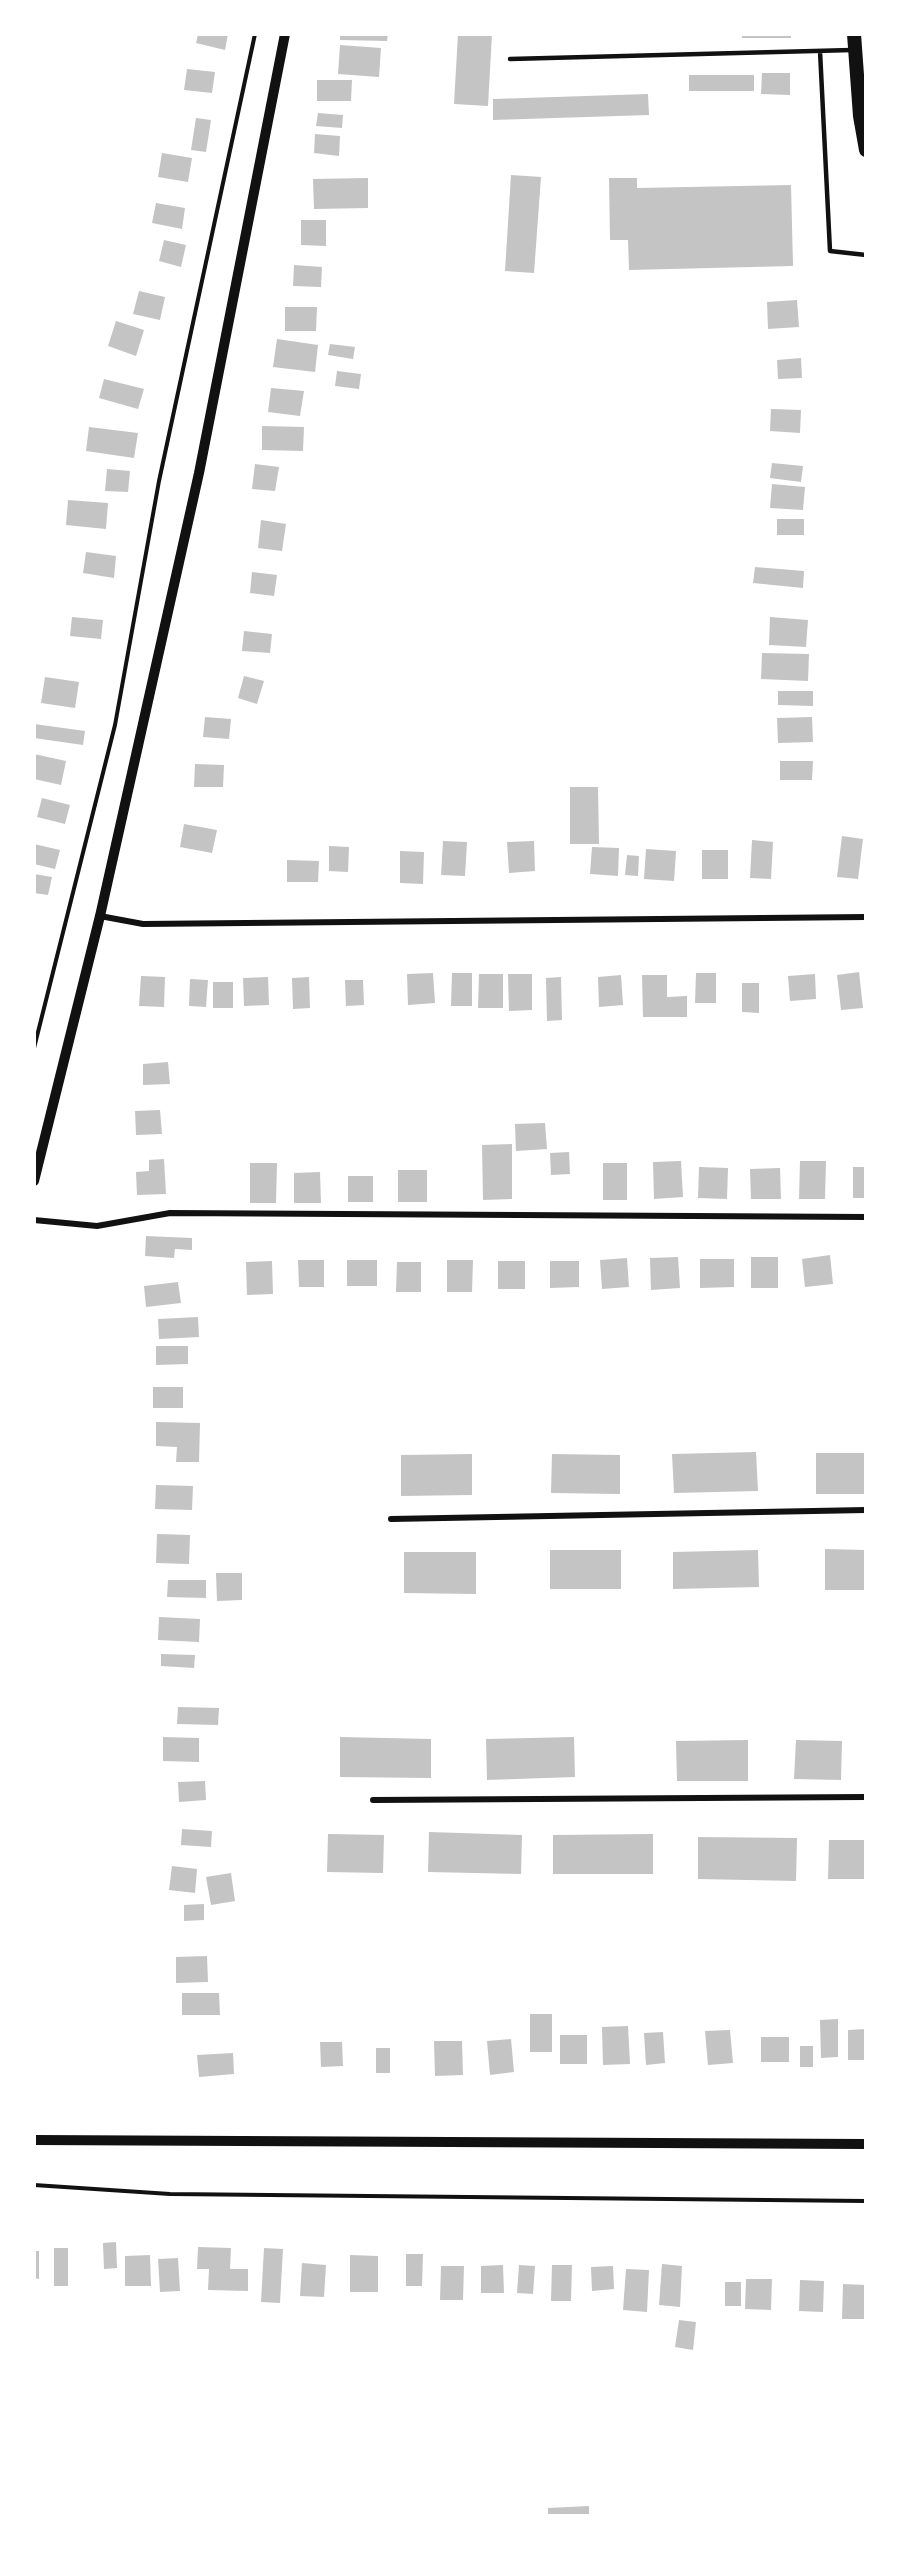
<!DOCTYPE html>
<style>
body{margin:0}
#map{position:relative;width:900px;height:2550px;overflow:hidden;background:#fff;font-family:"PT Serif",serif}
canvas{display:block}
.frame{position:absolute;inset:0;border:36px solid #fff;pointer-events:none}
</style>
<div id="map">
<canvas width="900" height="2550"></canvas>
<div class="frame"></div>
</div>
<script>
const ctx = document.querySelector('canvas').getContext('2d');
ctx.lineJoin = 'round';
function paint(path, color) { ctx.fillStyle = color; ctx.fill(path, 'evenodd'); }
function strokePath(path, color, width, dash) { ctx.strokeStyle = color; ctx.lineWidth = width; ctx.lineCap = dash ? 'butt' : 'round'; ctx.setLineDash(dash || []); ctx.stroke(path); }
const building = new Path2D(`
 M198,34H228L225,50L196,43Z
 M340,34H388L387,41L340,40Z
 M458,34H492L488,106L454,104Z
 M742,34H791V38H742Z
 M340,45L381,48L379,77L338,74Z
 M187,69L215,72L212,93L184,90Z
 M762,73H790V95L761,94Z
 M689,75H754V91H689Z
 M317,80H352L351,101H317Z
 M648,94L649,115L493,120V99Z
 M318,113L343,115L342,128L316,126Z
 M196,118L211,120L206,152L191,150Z
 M315,134L340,136L339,156L314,153Z
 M162,153L192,158L188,182L158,177Z
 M511,175L541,177L534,273L505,271Z
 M368,178V208L314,209L313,179Z
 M609,178H637V188L791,185L793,266L629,270L628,240H610Z
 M156,203L185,208L182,229L152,223Z
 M301,220H326V246L301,245Z
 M164,240L186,245L181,267L159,261Z
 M294,265L322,267L321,287L293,286Z
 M139,291L165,297L160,320L133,314Z
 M797,300L799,327L768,329L767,302Z
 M285,307H317L316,331H285Z
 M116,321L144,330L136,356L108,346Z
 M277,339L318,345L315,372L273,367Z
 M330,344L355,347L353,359L328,355Z
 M801,358L802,378L778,379L777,360Z
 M337,371L361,374L359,389L335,386Z
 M104,379L144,389L138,409L99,398Z
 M271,388L304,391L300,416L268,412Z
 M771,409L801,410L800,433L770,431Z
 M262,426L304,427L303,451L262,450Z
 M89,427L138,433L134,458L86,451Z
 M772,463L803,466L801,482L770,478Z
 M255,464L279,467L275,491L252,489Z
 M107,469L130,471L128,492L105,491Z
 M772,484L805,487L803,510L770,508Z
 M68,500L108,503L106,529L66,525Z
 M777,519H804V535H777Z
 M261,520L286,524L282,551L258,548Z
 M86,552L116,556L114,578L83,573Z
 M755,567L804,571L803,588L753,583Z
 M252,572L277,575L274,596L250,593Z
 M72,617L103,620L101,639L70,636Z
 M770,617L808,620L806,647L769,645Z
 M244,631L272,634L270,653L242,651Z
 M762,653L809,654L808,681L761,679Z
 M244,676L264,681L257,704L238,698Z
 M45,677L79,682L75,708L41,703Z
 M778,691H813V706L778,705Z
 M205,717L231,719L229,739L203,737Z
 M812,717L813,742L778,743L777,718Z
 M34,724L85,731L83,745L34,738Z
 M34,754L66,761L61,785L34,779Z
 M780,761H813L812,780H780Z
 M195,764L224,765L223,787H194Z
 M570,787H598L599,844H570Z
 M42,798L70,805L65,824L37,817Z
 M184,824L217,830L212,853L180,847Z
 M842,836L863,839L858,879L837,877Z
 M752,840L773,842L771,879L750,878Z
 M443,841L467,842L465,876L441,875Z
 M534,841L535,871L509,873L507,842Z
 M34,844L60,850L55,869L34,864Z
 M329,846L349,847L348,872L329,871Z
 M592,847L619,848L618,876L590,874Z
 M646,849L676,851L674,881L644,879Z
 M702,850H728V879H702Z
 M400,851L424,852L423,884L400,883Z
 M627,855L639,856L638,876L625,875Z
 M287,860L319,861L318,882H287Z
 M34,874L52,877L48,895L34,893Z
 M859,972L863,1008L841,1010L837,975Z
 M433,973L435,1003L408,1005L407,974Z
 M452,973H472V1006H451Z
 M696,973H716V1003H695Z
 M479,974H503V1008H478Z
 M508,974H532V1010L509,1011Z
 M815,974L816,999L790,1001L788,976Z
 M621,975L623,1005L599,1007L598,977Z
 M642,975H667V997L687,996V1017H643Z
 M141,976L165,977L164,1007L139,1006Z
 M268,977L269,1005L244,1006L243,978Z
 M309,977L310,1008L293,1009L292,978Z
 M561,977L562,1020L547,1021L546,978Z
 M190,979L208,980L206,1007L189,1006Z
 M345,980H363L364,1005L346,1006Z
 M213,982H233V1008H213Z
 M742,983H759V1013L742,1012Z
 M168,1062L170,1084L143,1085V1064Z
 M160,1110L162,1134L136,1135L135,1111Z
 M545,1123L547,1149L516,1151L515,1124Z
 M512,1144V1199L483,1200L482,1145Z
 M569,1152L570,1174L551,1175L550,1153Z
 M164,1159L166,1194L137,1195L136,1172L149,1171V1160Z
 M681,1161L683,1197L654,1199L653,1162Z
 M800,1161H826L825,1199H799Z
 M250,1163H277L276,1203H250Z
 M603,1163H627V1200H603Z
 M699,1167L728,1168L727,1199L698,1198Z
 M853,1167H866V1198H853Z
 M780,1168L781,1199H751L750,1169Z
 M398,1170H427V1202H398Z
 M320,1172L321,1203H294V1173Z
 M348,1176H373V1202H348Z
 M146,1236L192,1238V1250L175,1249L174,1258L145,1256Z
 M830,1255L833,1284L805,1287L802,1259Z
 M678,1257L680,1288L651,1290L650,1258Z
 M751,1257H778V1288H751Z
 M627,1258L629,1287L602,1289L600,1260Z
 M700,1259H734V1287L700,1288Z
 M298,1260H324V1287H299Z
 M347,1260H377V1286H347Z
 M447,1260H473L472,1292H447Z
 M272,1261L273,1294L247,1295L246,1262Z
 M498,1261H525V1289H498Z
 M550,1261H579V1287L550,1288Z
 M397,1262H421V1292H396Z
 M178,1282L181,1303L146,1307L144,1286Z
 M198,1317L199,1337L159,1339L158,1319Z
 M156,1346H188V1364L156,1365Z
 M153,1387H183V1408H153Z
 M156,1422L200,1423L199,1462H176L177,1447L156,1446Z
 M756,1452L758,1491L674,1493L672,1454Z
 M816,1453H866V1494H816Z
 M472,1454V1495L401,1496V1455Z
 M552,1454L620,1455V1494L551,1493Z
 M156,1485L193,1486L192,1510L155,1509Z
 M157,1534L190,1535L189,1564L156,1563Z
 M825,1549L866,1550V1590H825Z
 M550,1550H621V1589H550Z
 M758,1550L759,1587L673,1589V1552Z
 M404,1552H476V1594L404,1593Z
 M216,1573H242V1600L217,1601Z
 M168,1580H206V1598L167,1597Z
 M159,1617L200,1619L199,1642L158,1640Z
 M161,1654L195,1655L194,1668L161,1666Z
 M178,1707L219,1708L218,1725L177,1724Z
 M163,1737L199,1738V1762L163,1761Z
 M340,1737L431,1739V1778L340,1777Z
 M574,1737L575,1777L487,1780L486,1739Z
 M748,1740V1781H677L676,1741Z
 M796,1740L842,1741L841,1780L794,1779Z
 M205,1781L206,1800L179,1802L178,1782Z
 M182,1829L212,1831L211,1847L181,1845Z
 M429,1832L522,1835L521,1874L428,1872Z
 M328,1834L384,1835L383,1873L327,1872Z
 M653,1834V1874H553V1835Z
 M698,1837L797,1838L796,1881L698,1879Z
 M829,1840H866V1879H828Z
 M172,1866L197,1869L195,1893L169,1890Z
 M231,1873L235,1901L211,1905L206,1877Z
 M204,1904V1920L184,1921V1905Z
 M207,1956L208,1982L176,1983V1957Z
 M182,1993H219L220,2015H182Z
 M530,2014H552V2052H530Z
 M838,2019V2057L821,2058L820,2020Z
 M628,2026L630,2064L603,2065L602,2027Z
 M866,2029V2060H848V2030Z
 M730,2030L733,2063L708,2065L705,2031Z
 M663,2032L665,2063L646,2065L644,2033Z
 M560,2035H587V2064H560Z
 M761,2037H789V2062H761Z
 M511,2039L514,2072L490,2075L487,2041Z
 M434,2041H462L463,2075L435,2076Z
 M320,2042H342L343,2066L321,2067Z
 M800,2046H813V2067H800Z
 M376,2048H390V2073H376Z
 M233,2053L234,2074L199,2077L197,2055Z
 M116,2242L117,2268L104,2269L103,2243Z
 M198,2247L231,2248L230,2269H248V2291L208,2290L209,2269H197Z
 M54,2248H68V2286H54Z
 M264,2248L283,2249L280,2303L261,2302Z
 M34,2251H39V2279L34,2278Z
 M406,2254H423L422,2286H406Z
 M150,2255L151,2286H125V2256Z
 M350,2255L378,2256V2292H350Z
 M178,2258L180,2291L160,2292L158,2259Z
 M302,2263L326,2265L324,2297L300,2296Z
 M662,2264L682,2266L680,2307L659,2305Z
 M503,2265L504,2293H481V2266Z
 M519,2265L535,2266L533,2294L517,2293Z
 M552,2265H572L571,2301H551Z
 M441,2266H464L463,2300H440Z
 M613,2266L614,2289L592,2291L591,2267Z
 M626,2269L649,2270L647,2312L623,2310Z
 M746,2279H772L771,2310L745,2309Z
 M800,2280L824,2281L823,2312L799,2311Z
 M725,2282H741V2306H725Z
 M843,2284L866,2285V2319H842Z
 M679,2320L696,2322L693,2350L675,2347Z
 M589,2506V2516H548V2508Z`);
const path = new Path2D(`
 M34,1048L115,725L159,481L255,34
 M34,2185L170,2194L866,2201`);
const service = new Path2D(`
 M820,51L830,251L866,255
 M510,59L852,50`);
const minor = new Path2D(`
 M100,916L143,924L866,917
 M34,1220L97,1226L170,1213L866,1217
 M391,1519L866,1510
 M373,1800L866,1797`);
const tertiary = new Path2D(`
 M34,1181L100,916L199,473L285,34
 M34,2140L866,2144`);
const primary = new Path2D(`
 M854,34L860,116L866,150`);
paint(building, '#c4c4c4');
strokePath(path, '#111', 4);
strokePath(service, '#111', 4.5);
strokePath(minor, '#111', 6);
strokePath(tertiary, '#111', 10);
strokePath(primary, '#111', 14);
</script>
